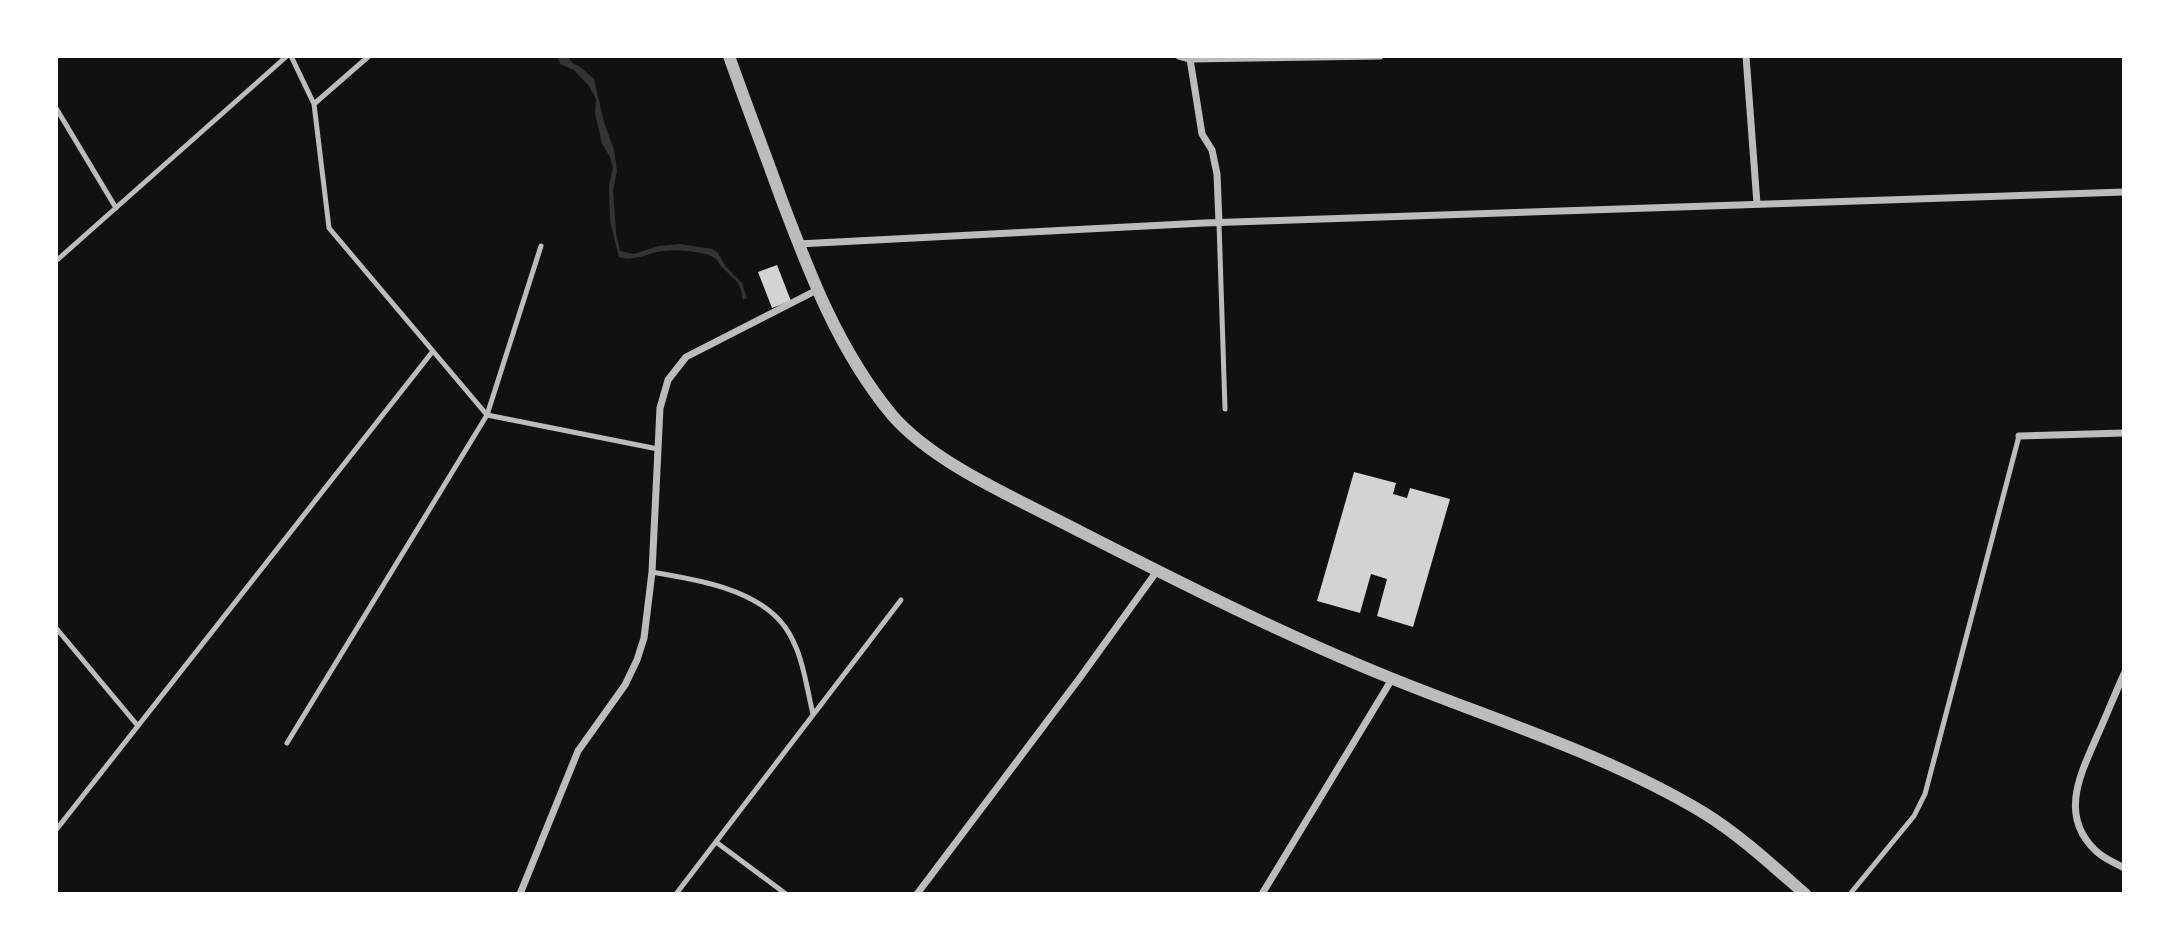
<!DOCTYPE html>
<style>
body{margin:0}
#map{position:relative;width:2180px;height:950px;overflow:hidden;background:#111;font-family:"Work Sans",sans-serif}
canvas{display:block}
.frame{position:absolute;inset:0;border:58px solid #fff;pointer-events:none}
</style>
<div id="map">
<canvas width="2180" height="950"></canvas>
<div class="frame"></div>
</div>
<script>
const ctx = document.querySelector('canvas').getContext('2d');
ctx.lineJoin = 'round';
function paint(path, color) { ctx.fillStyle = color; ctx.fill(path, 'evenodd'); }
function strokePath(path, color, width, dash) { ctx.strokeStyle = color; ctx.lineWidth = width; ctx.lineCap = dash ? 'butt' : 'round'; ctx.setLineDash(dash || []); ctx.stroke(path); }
const water = new Path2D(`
 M557,56H568L572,63L579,66L594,79L604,122L614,150L617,171L613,191L616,232L620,251L634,254L659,246L680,244L712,249L718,253L726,267L742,283L747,298L743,300C740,279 735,281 723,268C720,266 719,262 716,259C705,250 670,249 656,252C643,256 633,261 619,257L610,221L609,185L613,168L610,157L602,144L595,113L596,99L589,86L574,70L560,64Z`);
const building = new Path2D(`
 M777,265L791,301L772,308L758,272Z
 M1354,472L1396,483L1393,494L1407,498L1410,488L1450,499L1413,627L1377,616L1387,579L1371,574L1360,613L1317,601Z`);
const service = new Path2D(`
 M291,56L314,104L329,228L487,415L658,449
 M314,104L369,56
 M56,108L116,208
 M1219,223L1225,409
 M56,261L287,56
 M652,572C695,579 758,589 785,627C803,652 806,686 813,714
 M56,628L138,726
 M287,743L487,415L541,246
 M56,830L433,351
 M716,842L786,894
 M676,894L901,600
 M1850,894L1914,816L1925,794L2019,436`);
const minor = new Path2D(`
 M1179,56L1190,59L1380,56
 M1746,56L1757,204
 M1190,59L1202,134L1212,150L1217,174L1219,223
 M798,244L1204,223L2124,192
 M2019,436L2124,433
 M2124,674C2115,694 2107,714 2098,734C2081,773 2058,815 2096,851C2103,858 2115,863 2124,868
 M520,894L578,751L625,685L637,660L644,638L652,572L660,408L668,380L686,357L817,290
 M917,894L1079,679L1157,571
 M1262,894L1392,679`);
const tertiary = new Path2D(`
 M729,56C746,104 764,151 781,198C810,275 839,351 892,415C935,465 1022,501 1081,532C1183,584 1286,636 1393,679C1497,721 1608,755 1704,813C1741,836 1773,866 1805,894`);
paint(water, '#333');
paint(building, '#d3d3d3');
strokePath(service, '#bcbcbc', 5);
strokePath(minor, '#bcbcbc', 7);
strokePath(tertiary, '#bcbcbc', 12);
</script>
